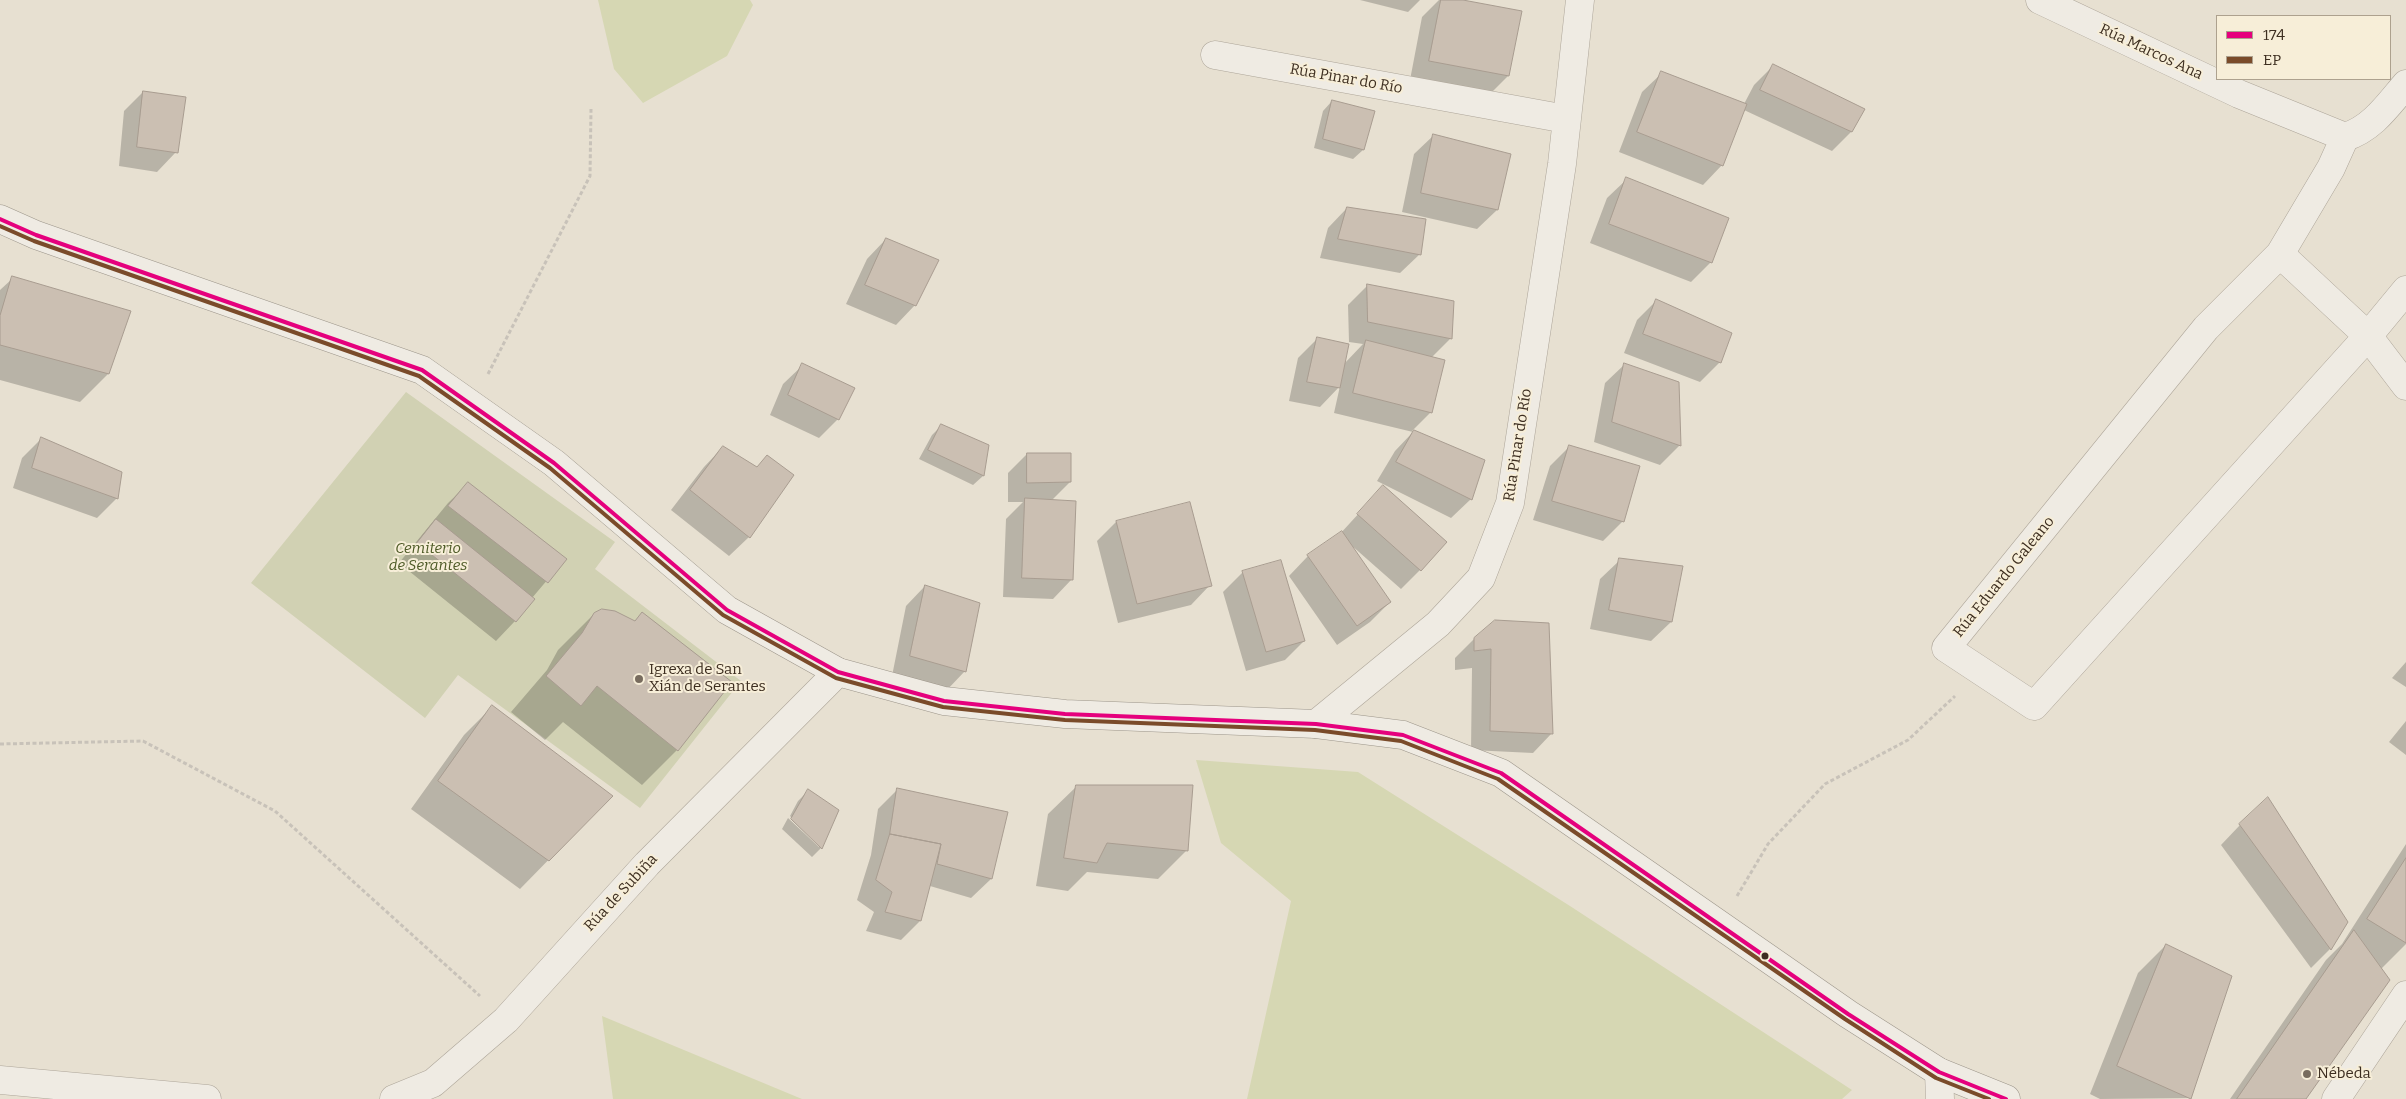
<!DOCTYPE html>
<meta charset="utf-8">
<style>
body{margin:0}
#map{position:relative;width:2406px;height:1099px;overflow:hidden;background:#e7e0d1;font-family:Bitter,serif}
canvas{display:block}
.legend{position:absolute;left:2216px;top:15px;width:175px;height:65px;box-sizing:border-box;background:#f7eed8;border:1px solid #ada18e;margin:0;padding:6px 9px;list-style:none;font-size:15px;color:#3d2e20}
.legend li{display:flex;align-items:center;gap:10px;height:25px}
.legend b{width:25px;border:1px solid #ada18e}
</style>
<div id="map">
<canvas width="2406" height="1099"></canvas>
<ul class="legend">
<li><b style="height:6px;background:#e5007d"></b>174</li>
<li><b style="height:6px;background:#7a4b2a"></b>EP</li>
</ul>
</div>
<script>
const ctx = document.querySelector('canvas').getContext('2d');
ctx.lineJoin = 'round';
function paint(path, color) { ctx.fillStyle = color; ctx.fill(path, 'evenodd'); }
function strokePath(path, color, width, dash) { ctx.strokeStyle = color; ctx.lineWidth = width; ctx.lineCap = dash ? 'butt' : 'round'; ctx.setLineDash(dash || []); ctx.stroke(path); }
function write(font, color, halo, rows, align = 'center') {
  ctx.font = font + ' Bitter,serif'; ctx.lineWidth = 4; ctx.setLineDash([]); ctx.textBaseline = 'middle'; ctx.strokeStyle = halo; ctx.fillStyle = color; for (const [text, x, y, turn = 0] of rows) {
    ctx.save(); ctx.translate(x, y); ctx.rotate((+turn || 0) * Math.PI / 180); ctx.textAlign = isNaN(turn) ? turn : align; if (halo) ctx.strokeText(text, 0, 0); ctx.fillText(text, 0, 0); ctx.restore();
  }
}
const green = new Path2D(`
 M598,0H750L753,5L727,56L643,103L614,69Z
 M1196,760L1358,772L1570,906L1852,1090L1842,1099H1247L1291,901L1221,843Z
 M602,1016L802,1099H613Z`);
const cemetery = new Path2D(`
 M406,392L615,542L595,569L741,681L640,808L458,675L425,718L251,583Z`);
const shadow = new Path2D(`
 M1360,0H1420L1408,12Z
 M1439,0H1456L1520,12L1508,76L1489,95L1410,80L1422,17Z
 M1773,66L1863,109L1851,132L1832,151L1744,110L1722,165L1703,185L1619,152L1642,92L1662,73L1744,104L1754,85Z
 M143,92L176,152L157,172L119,166L124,111Z
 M1332,101L1363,150L1353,159L1314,148L1323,111Z
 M1434,135L1509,155L1497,210L1477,229L1402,212L1414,154Z
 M1627,179L1727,218L1710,263L1691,282L1590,243L1607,198Z
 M1347,208L1420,254L1400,273L1320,258L1328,228Z
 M886,239L915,305L896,325L846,304L867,259Z
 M13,278L129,312L108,374L80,402L0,380V290Z
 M1368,285L1451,338L1431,358V412L1412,431L1484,460L1471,499L1451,518L1377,481L1395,451L1413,432L1334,413L1340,386L1320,407L1289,401L1298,358L1317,339L1344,364L1363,344L1349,342L1348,305Z
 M1656,301L1720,362L1700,382L1624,353L1637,320Z
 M1625,364L1680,445L1660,465L1594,442L1605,383Z
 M803,365L838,419L819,438L770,415L783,384Z
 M941,426L988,446L983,476L973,485L919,459L932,435Z
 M41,439L117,498L97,518L13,488L22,458Z
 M723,447L756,468L768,456L793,475L749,537L729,556L671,510L704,467Z
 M1569,447L1623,521L1603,541L1533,520L1550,466Z
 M1027,454L1070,482L1051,501L1072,579L1053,599L1003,597L1006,519L1023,502H1008V473Z
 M468,484L565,559L532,598L515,621L496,641L399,563L448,503Z
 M1383,487L1420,570L1401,589L1351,545L1390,602L1370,622L1337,645L1289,576L1308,556L1339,535Z
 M1116,522L1210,585L1191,605L1118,623L1097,541Z
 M1620,560L1682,567L1671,622L1651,641L1590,629L1600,579Z
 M1243,572L1304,641L1285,660L1246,671L1223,592Z
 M925,586L965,671L946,691L892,676L906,606Z
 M642,613L677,750L642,785L563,722L545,740L511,712L547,670L558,650L594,614L634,622Z
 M1548,624L1552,733L1533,753L1471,750L1472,668L1455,670V658L1475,638Z
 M2406,662V687L2392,678Z
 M492,707L611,796L520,889L411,809L464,735Z
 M2406,721V755L2389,742Z
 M1077,786L1187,850L1158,879L1087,872L1068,891L1036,886L1048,814Z
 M898,789L1006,813L991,879L971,898L930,886L920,921L901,940L866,931L874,912L857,900L871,855L878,809Z
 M808,791L821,848L812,857L782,829L788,818L819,847V844L790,816L798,801Z
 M2240,825L2346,922L2330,949L2311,968L2221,845Z
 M2406,844V944L2381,969L2305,1099H2230L2326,960L2342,944Z
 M2166,945L2190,1098L2100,1099L2090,1094L2138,973Z`);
const building = new Path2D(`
 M1441,0H1463L1522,11L1509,76L1429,61Z
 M1773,64L1865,109L1852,132L1760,90Z
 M1661,71L1747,104L1723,166L1637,132Z
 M143,91L186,97L178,153L137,147Z
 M1332,100L1375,111L1364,150L1323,139Z
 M1433,134L1511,154L1498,210L1421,193Z
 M1626,177L1729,218L1712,263L1609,224Z
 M1347,207L1426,219L1421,255L1338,239Z
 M886,238L939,260L916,306L865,285Z
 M12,276L131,311L109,374L0,345V316Z
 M1367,284L1454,301L1452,339L1368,322Z
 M1656,299L1732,333L1721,363L1643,334Z
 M1317,337L1349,344L1340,388L1307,382Z
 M1366,340L1445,360L1432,413L1353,393Z
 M802,363L855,388L839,420L788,395Z
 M1624,363L1679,382L1681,446L1612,422Z
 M941,424L989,445L984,476L928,450Z
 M1414,430L1485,460L1472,500L1396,462Z
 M41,437L122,472L118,499L32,468Z
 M1569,445L1640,466L1624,522L1552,501Z
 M723,446L757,467L767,455L794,475L750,538L690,490Z
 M1027,453H1071V482L1027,483Z
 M468,482L567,559L548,583L448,506Z
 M1383,485L1447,542L1421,571L1357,514Z
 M1025,498L1076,501L1073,580L1022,578Z
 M1190,502L1212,586L1137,604L1116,521Z
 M436,519L535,599L516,622L417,543Z
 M1342,531L1391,602L1357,626L1307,555Z
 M1619,558L1683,566L1672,622L1609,610Z
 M1281,560L1305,641L1266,652L1242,571Z
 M925,585L980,603L966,672L910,656Z
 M602,609L615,611L635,621L642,612L732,682L678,751L597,686L581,706L546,676L582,633L594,613Z
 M1495,620L1549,623L1553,734L1490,731L1491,649L1474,651V638Z
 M492,705L613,796L549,861L438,781Z
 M1076,785H1193L1188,851L1107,843L1097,863L1064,858Z
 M897,788L1008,812L992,879L937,864L941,844L890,834Z
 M808,789L839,810L822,849L791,819Z
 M2268,797L2348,922L2331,950L2239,824Z
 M890,834L941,844L921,921L885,912L892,892L876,880Z
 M2406,858V943L2367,919Z
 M2354,930L2390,980L2306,1099H2237Z
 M2166,944L2232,976L2191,1099L2117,1066Z`);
const path = new Path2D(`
 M488,374L590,176L591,109
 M0,744L143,741L275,811L480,996
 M1737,896L1768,844L1825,784L1908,740L1955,696`);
const street = new Path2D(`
 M2040,0L2239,94L2345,137
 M1215,55L1566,119
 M2406,84C2388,105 2372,129 2345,137L2331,168L2280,254L2206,328L1946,648L2034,706L2368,336L2406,290
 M2280,254L2368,336L2406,386
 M1316,724L1438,624L1481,578L1510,503L1562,164L1580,0
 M1939,1072L1940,1099
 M0,1080L207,1099
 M394,1099L433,1083L506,1020L647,864L838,672
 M2336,1099L2406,995`);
const secondary = new Path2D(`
 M0,219L36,235L422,370L554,463L727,610L838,672L944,701L1065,714L1316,724L1403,735L1501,773L1848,1014L1939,1072L2006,1099`);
const bus1 = new Path2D(`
 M0,219L36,235L422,370L554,463L727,610L838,672L944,701L1065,714L1316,724L1403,735L1501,773L1848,1014L1939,1072L2006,1099`);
const bus2 = new Path2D(`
 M0,226L34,241L419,376L550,468L723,615L836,678L943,707L1065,720L1315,730L1401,741L1498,779L1845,1019L1936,1078L1989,1099`);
const markers = [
 [639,679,5,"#786c5e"],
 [1765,956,4.5,"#3d2e20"],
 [2307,1074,5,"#786c5e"]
];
const streetNames = [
 ["Rúa Marcos Ana",2151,52,25],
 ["Rúa Pinar do Río",1346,79,10],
 ["Rúa Pinar do Río",1518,445,-81],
 ["Rúa Eduardo Galeano",2004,577,-51],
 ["Rúa de Subiña",621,893,-47]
];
const parkNames = [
 ["Cemiterio",428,549],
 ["de Serantes",428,566]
];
const poiNames = [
 ["Igrexa de San",649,670],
 ["Xián de Serantes",649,687],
 ["Nébeda",2317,1074]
];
paint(green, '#d6d7b3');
paint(cemetery, '#d1d1b3');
paint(shadow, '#0003');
paint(building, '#cbbfb2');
strokePath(building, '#a89c90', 1);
strokePath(street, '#ada599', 29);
strokePath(secondary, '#9c958a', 29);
strokePath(path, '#c8c2b9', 3, [4, 2.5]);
strokePath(street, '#efebe3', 28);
strokePath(secondary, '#efebe3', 28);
strokePath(bus1, '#e5007d', 4);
strokePath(bus2, '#7a4b2a', 4);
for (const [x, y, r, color] of markers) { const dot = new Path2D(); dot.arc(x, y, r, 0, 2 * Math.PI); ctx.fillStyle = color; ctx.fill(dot); strokePath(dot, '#f7eed8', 2); }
write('15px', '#3d2e20', '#f7eed8', streetNames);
write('italic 15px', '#4d5a26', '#f7eed8', parkNames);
write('15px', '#3d2e20', '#f7eed8', poiNames, 'left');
</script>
